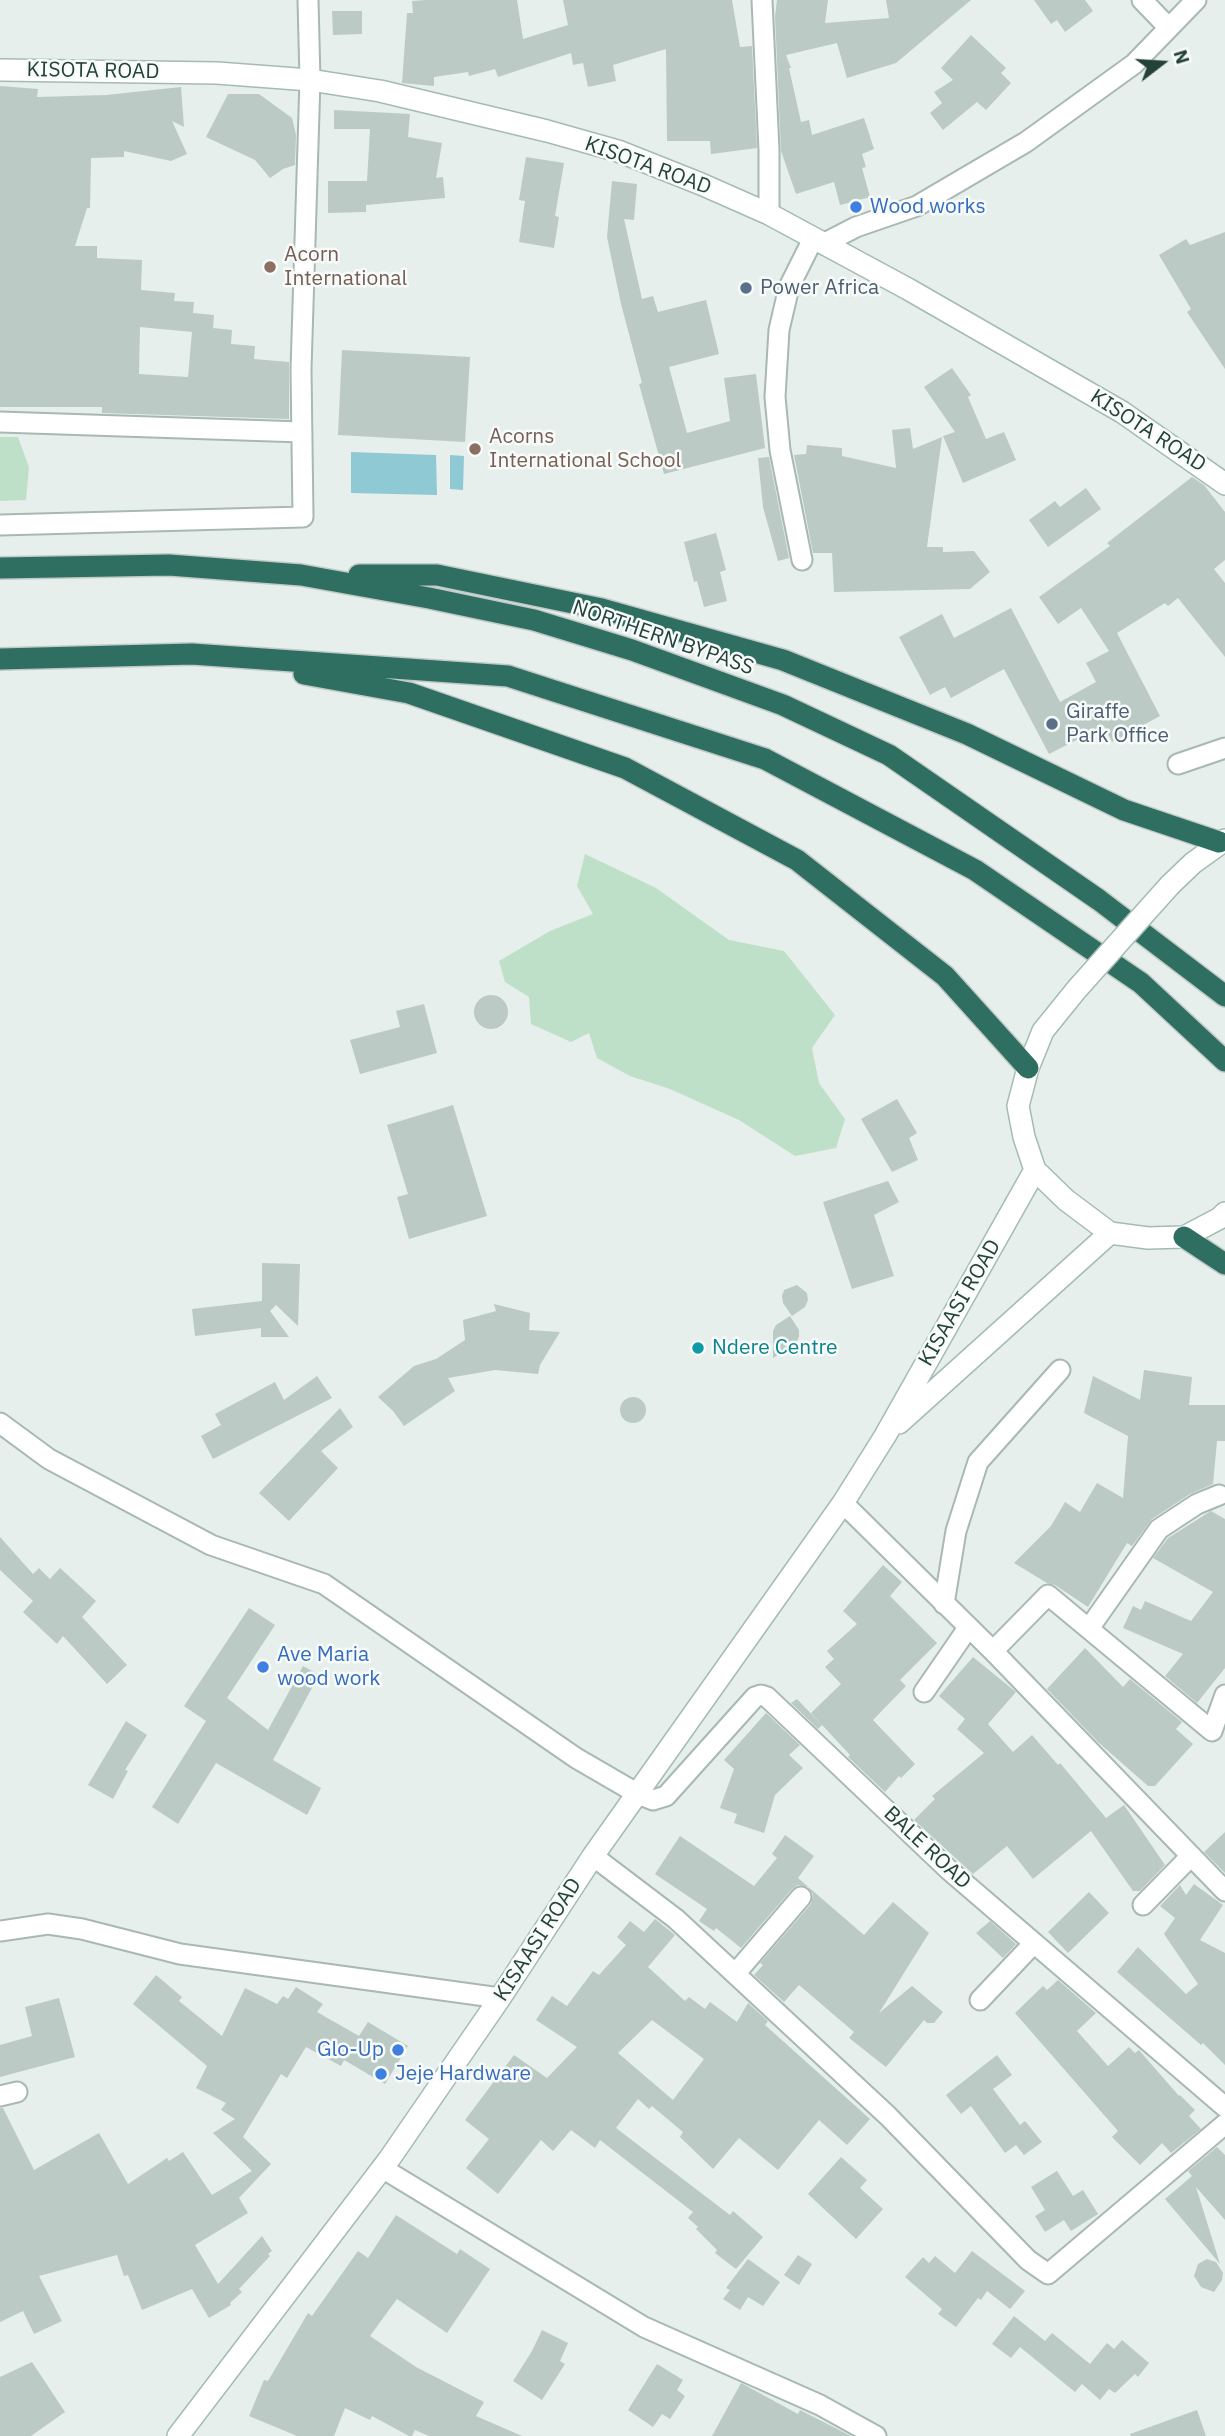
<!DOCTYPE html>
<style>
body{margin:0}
#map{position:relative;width:1225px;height:2436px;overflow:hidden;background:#e6efeb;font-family:"IBM Plex Sans",sans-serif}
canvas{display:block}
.north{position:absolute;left:1127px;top:28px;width:70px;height:70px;-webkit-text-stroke:5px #f7fbf9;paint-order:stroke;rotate:73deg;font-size:19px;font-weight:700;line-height:28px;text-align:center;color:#24423a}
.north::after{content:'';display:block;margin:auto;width:24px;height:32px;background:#24423a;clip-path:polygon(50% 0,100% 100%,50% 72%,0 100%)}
</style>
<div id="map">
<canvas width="1225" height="2436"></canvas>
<div class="north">N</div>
</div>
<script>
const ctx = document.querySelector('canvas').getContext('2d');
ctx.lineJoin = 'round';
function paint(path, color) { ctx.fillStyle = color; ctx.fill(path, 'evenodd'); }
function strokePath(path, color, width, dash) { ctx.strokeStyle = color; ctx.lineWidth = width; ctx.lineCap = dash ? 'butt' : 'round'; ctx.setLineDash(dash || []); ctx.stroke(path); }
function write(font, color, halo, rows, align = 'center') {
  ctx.font = font + ' "IBM Plex Sans",sans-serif'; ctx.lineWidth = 5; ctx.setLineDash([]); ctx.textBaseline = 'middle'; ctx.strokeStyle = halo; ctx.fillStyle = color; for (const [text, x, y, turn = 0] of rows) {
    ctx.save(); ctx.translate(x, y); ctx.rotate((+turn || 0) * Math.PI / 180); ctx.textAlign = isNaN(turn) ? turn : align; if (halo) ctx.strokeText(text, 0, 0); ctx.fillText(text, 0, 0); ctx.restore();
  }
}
const green = new Path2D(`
 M0,437H18L29,467L26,500L0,501Z
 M585,854L656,888L729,940L784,951L835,1015L812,1048L819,1083L845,1119L836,1148L795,1156L739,1120L670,1089L630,1076L597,1058L589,1033L571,1042L531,1024L529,997L505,982L499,961L550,931L593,914L577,886Z`);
const water = new Path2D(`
 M351,452L436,455L437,495L351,493Z
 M450,455L464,456L463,490L450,489Z`);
const building = new Path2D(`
 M426,0H517L523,39L568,25L563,0H732L740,47L752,46L757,148L711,154L710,141H667L666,49L613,65L616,81L588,87L583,63L573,65L571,53L498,77L495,69L469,76L468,72L434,77V86L402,83L407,13H413L412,1Z
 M777,0H828L825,23L889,18L886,0H971L896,63L847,78L837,43L786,55L791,68H789L801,122L809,120L812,135L864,118L874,149L862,154L866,167L862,168L870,197L840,205L834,182L796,194L781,151L775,16Z
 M1034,0H1085L1093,11L1065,32L1057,20L1051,24Z
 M332,11H362V34L333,35Z
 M971,35L1006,68L1001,73L1011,83L986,110L977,102L943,130L930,113L942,103L934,92L953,80L941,68Z
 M0,86L38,89L37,97L106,95L181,87L184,127L172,121L187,154L171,161L124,151V157L91,158L90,208H87L75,246H97V258L142,260L141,290L175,293L174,301L194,302L193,313L214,315L213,328L232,330L231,344L255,346L254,359L289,362V419L102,413V407H0ZM140,327L192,332L188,377L139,374Z
 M228,94H259L292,118L296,135L295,165L283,169L270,178L255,160L206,137Z
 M334,110L410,114L408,137L442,143L436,178L443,177L445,198L366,205V212L328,213V181H367L370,129H334Z
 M526,157L564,163L555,216L559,217L554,248L519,242L525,201L519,200Z
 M612,181L637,184L634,220L624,219L642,299L653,296L658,312L706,300L719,354L669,367L687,433L730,421L724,378L756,374L765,448L664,474L639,384L642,383L621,304L607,237Z
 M1225,232V369L1187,312L1191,309L1159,255L1186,239L1190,245Z
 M342,350L470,357L465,442L338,435Z
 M952,368L971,395L968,397L986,439L1004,432L1016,460L963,483L943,436L955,432L924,387Z
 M910,428L913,449L942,437L927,547H943V552L974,551L990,572L970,589L834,592L832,553H813L794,455L806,454L807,445L842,448V456L896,468L892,430Z
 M769,457L789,558L778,561L763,507L758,458Z
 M1192,477L1204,485L1225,512V560L1214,569L1225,583V657L1178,598L1168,606L1165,603L1117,633L1160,716L1112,742L1104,726L1049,754L1004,669L951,698L945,687L930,695L899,637L942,614L954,638L1011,608L1060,702L1096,682L1086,663L1109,651L1081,608L1058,624L1039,597L1110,546L1107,543Z
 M1086,488L1101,509L1048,547L1029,520L1055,501L1060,507Z
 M716,533L726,570L720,572L727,601L704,607L697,581L694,582L684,542Z
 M474 1012a17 17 0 1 1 34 0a17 17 0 1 1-34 0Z
 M424,1004L437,1053L360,1074L350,1040L400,1027L396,1011Z
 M897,1099L917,1133L909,1138L918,1160L892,1172L861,1119Z
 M453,1105L487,1216L409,1239L397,1197L408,1194L387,1125Z
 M888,1181L899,1202L874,1215L894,1276L852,1289L823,1202Z
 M262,1263L300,1264L298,1326L276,1305L270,1311L289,1337H261V1328L195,1336L192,1309L262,1301Z
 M797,1285L807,1293L808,1300L805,1307L792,1316L783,1303L782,1296L784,1290Z
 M494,1304L530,1313L529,1330L560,1332L540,1365L538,1374L495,1370L448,1378L455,1391L404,1426L393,1411L378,1397L414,1366L436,1359L465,1340L463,1320L496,1311Z
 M790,1316L799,1330V1337L796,1343L773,1358V1331L776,1325Z
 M1144,1370L1192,1377L1189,1405H1225V1441H1217L1213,1484L1190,1494L1152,1519L1132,1546L1127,1543L1088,1607L1055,1585L1047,1583L1014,1563L1051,1526L1065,1502L1080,1512L1097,1483L1123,1498L1128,1436L1084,1413L1093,1376L1140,1400Z
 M317,1376L332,1398L213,1459L201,1436L221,1425L215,1414L275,1382L284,1400Z
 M620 1410a13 13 0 1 1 26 0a13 13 0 1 1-26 0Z
 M340,1408L353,1427L321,1451L338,1468L289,1521L259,1493Z
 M1211,1511L1225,1519V1668L1197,1703L1165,1676L1183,1654L1123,1628L1133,1606L1141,1610L1145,1601L1191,1621L1213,1592L1153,1558L1168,1538Z
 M0,1537L33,1574L39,1568L50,1579L60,1568L96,1601L82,1617L127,1665L107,1684L63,1636L57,1644L23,1612L33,1601L0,1570Z
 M883,1565L902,1582L890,1596L937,1643L900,1680L906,1686L873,1720L915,1764L901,1778L899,1776L885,1792L848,1757L850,1755L811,1713L841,1684L825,1667L834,1659L827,1651L857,1624L843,1611Z
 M249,1608L275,1625L227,1698L268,1730L303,1666L319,1675L273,1760L321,1788L307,1815L216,1763L178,1824L152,1807L206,1721L184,1706Z
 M1085,1648L1123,1687L1130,1679L1182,1722L1176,1729L1193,1744L1155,1786H1148L1098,1742L1047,1689Z
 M973,1657L1016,1692L988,1724L1013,1752L1032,1735L1058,1765L1060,1763L1106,1818L1124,1805L1165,1865L1140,1891H1133L1091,1831L1033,1879L1007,1846L973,1874L914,1820L935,1799L932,1796L984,1753L957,1729L965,1719L939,1696Z
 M797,1699L822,1725L818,1729L791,1703Z
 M766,1713L800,1745L789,1755L803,1768L775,1795L764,1833L734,1823L737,1814L720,1808L734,1769L724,1760Z
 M126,1721L147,1735L125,1770L128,1771L113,1799L88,1785Z
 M1225,1832V1873L1204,1852Z
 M785,1835L814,1856L798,1878L864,1935L893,1902L929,1933L879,2013L912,1986L943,2012L934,2023H927L924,2020L886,2067L849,2038L854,2032L799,1985L784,2002L754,1975L763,1965L760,1963L811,1904L813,1894L808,1887L798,1885L792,1889L741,1948L716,1928L714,1931L699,1921L707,1909L655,1874L680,1836L754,1886L777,1858L772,1854Z
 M1194,1884L1223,1905L1200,1940L1225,1953V2065L1203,2043L1201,2045L1117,1972L1138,1947L1186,1994L1198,1984L1164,1934L1175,1918L1160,1906L1180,1885L1186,1895Z
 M1089,1892L1109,1913L1068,1953L1048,1932Z
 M655,1919L675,1935L648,1967L685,2001L689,1997L705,2009L710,2002L737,2022L748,2003L768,2021L765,2025L870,2119L847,2145L819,2120L778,2170L739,2138L713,2169L680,2137L683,2132L652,2106L649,2109L638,2099L616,2128L730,2215L733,2211L763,2237L736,2269L715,2253L717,2250L696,2229L698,2227L688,2218L693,2212L600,2140L595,2148L571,2130L553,2151L541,2140L498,2194L466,2168L489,2139L465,2120L514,2055L547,2078L577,2047L536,2020L552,1996L567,2006L593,1971L599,1975L626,1945L617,1937L630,1921L644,1932ZM652,2020L704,2059L673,2100L618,2053Z
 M990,1921L1016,1944L1003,1958L976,1933Z
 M156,1975L182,1997L179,2001L222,2036L245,1988L277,2004L283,1996L288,1999L296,1987L323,2004L317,2012L359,2036L368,2022L408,2046L385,2084L344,2060L341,2066L306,2047L287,2078L281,2074L243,2137L271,2164L239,2198L248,2213L195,2245L218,2284L262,2236L272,2251L268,2254L270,2256L239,2289L242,2292L230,2303L231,2305L209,2318L192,2289L142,2310L128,2275L124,2276L117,2255L39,2276L62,2321L34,2334L23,2311L0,2322V2108H3L34,2170L99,2133L128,2184L167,2158L169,2161L183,2152L212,2195L252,2171L213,2133L235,2119L221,2110L226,2103L196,2088L207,2066L133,2004Z
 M1058,1980L1096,2013L1077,2031L1108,2066L1129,2047L1135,2053L1139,2050L1179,2096L1180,2095L1195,2110L1189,2116L1201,2129L1171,2153L1162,2143L1140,2165L1112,2137L1118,2131L1015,2013L1043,1986L1047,1990Z
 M59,1998L75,2057L0,2077V2045L32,2036L25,2007Z
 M997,2055L1012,2075L993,2089L1020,2125L1025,2121L1042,2142L1024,2155L1016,2145L1005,2153L971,2106L961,2114L946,2095Z
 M1217,2147L1225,2155V2220L1196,2187L1220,2264L1165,2199L1192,2176L1188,2171Z
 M841,2157L867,2180L860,2188L883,2209L856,2239L808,2194Z
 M1057,2171L1073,2196L1083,2190L1098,2214L1071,2231L1064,2220L1045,2232L1035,2216L1045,2210L1031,2187Z
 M396,2215L457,2254L460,2249L490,2269L447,2333L397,2299L370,2336L416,2367L484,2402L476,2416L522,2436H429L415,2430L412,2436H409L372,2416L370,2420L345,2408L334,2436H297L249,2416L264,2380L268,2381L308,2313L312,2316L358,2251L368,2258Z
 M972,2251L1025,2291L1010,2309L987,2291L981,2300L978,2298L956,2327L938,2314L942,2309L905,2277L923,2257L929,2263L935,2256L955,2273Z
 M798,2255L812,2264L799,2285L784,2275Z
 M748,2259L780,2282L763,2306L748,2297L740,2310L723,2299L730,2290L726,2288Z
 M1207,2259L1216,2262L1223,2273L1222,2280L1214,2292L1201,2287L1194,2276L1198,2264Z
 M1014,2316L1045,2341L1052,2333L1090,2364L1107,2343L1114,2349L1122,2340L1149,2363L1138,2377L1135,2374L1115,2393L1109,2389L1100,2400L1082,2384L1075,2392L1020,2347L1011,2358L992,2344Z
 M542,2330L568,2343L560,2361L565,2364L542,2400L513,2381L532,2351Z
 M32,2362L65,2412L31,2436H0V2377Z
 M657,2364L683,2380L677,2390L685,2396L670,2419L662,2414L653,2427L628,2410Z
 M741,2383L798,2414L800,2410L851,2436H712Z
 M1197,2410L1206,2436H1131L1130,2434Z`);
const street = new Path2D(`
 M762,0L769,150V214
 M1142,0L1169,28
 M823,244L856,227L917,206L1026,142L1134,64L1196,0
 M0,422L302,432
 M0,525L303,517L301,369L310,80L308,0
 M802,560L780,450L775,397L779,330L789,287L813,239
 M1178,764L1225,748
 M0,1423L49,1459L211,1545L324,1584L576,1758L638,1794L653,1800L666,1796L755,1697L761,1695L767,1697L949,1870L1225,2107
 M843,1503L993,1651L1225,1891
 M944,1604L956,1531L978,1462L1060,1370
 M1090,1627L1159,1529L1197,1504L1219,1495
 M993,1651L1048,1595L1212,1731L1225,1695
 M924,1692L968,1628
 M593,1856L676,1919L888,2116L1028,2260L1048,2274L1225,2124
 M1143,1905L1191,1856
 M0,1931L48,1924L82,1929L180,1954L500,1998
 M735,1974L801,1897
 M980,2000L1034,1943
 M0,2096L17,2092
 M382,2168L644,2327L820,2405L876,2436`);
const secondary = new Path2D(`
 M0,70L217,73L310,80L380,91L547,131L618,151L701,184L769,214L908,289L1122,412L1225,484
 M1170,885L1193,863L1225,840
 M1077,989L1043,1031L1028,1068L1018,1106L1024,1137L1035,1170L1066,1200L1110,1233L1148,1238L1184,1237L1220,1218L1225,1213
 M899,1423L1110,1233
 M178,2436L390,2158L500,1998L593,1856L843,1503L885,1436L1035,1170`);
const highway = new Path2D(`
 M0,568L169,565L301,575L429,598L534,620L632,650L783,705L889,755L1099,900L1225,996
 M359,575H437L602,609L783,660L967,734L1124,810L1219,842
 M0,659L192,654L508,676L765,759L975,870L1141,983L1225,1061
 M304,674L409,693L625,768L797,860L945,976L1028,1068
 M1184,1237L1225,1264`);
const secondaryBridge = new Path2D(`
 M1077,989L1170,885`);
const markers = [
 [856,207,7,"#3f7fe0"],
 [270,267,7,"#8d6e63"],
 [746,288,7,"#5c6f8a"],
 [475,449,7,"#8d6e63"],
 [1052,724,7,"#5c6f8a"],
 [698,1348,7,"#0f9aa8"],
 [263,1667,7,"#3f7fe0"],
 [398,2050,7,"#3f7fe0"],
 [381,2074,7,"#3f7fe0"]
];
const streetNames = [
 ["KISOTA ROAD",93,71,1],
 ["KISOTA ROAD",648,166,20],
 ["KISOTA ROAD",1148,431,33],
 ["NORTHERN BYPASS",663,638,19],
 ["KISAASI ROAD",960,1303,-60],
 ["BALE ROAD",927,1848,43],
 ["KISAASI ROAD",538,1940,-57]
];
const shopNames = [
 ["Wood works",870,207],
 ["Ave Maria",277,1655],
 ["wood work",277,1679],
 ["Glo-Up",384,2050,"right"],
 ["Jeje Hardware",395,2074]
];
const educationNames = [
 ["Acorn",284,255],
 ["International",284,279],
 ["Acorns",489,437],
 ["International School",489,461]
];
const serviceNames = [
 ["Power Africa",760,288],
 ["Giraffe",1066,712],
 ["Park Office",1066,736]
];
const cultureNames = [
 ["Ndere Centre",712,1348]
];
paint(green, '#bfe0c8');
paint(water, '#8ec9d4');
paint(building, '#bbcac4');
strokePath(street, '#a8b8b2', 23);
strokePath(secondary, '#a4bbb3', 24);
strokePath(highway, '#c2cac8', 24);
strokePath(street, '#fff', 19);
strokePath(secondary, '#fff', 21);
strokePath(highway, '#2f6f62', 21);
strokePath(secondaryBridge, '#a4bbb3', 24, []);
strokePath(secondaryBridge, '#fff', 21);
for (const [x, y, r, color] of markers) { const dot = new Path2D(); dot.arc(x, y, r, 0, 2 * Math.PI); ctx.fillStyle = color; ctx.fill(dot); strokePath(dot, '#f7fbf9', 2.5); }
write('21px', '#24423a', '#f7fbf9', streetNames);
write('21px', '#366cbe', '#f7fbf9', shopNames, 'left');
write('21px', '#785e54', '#f7fbf9', educationNames, 'left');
write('21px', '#4e5e75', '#f7fbf9', serviceNames, 'left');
write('21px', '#0d838f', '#f7fbf9', cultureNames, 'left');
</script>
